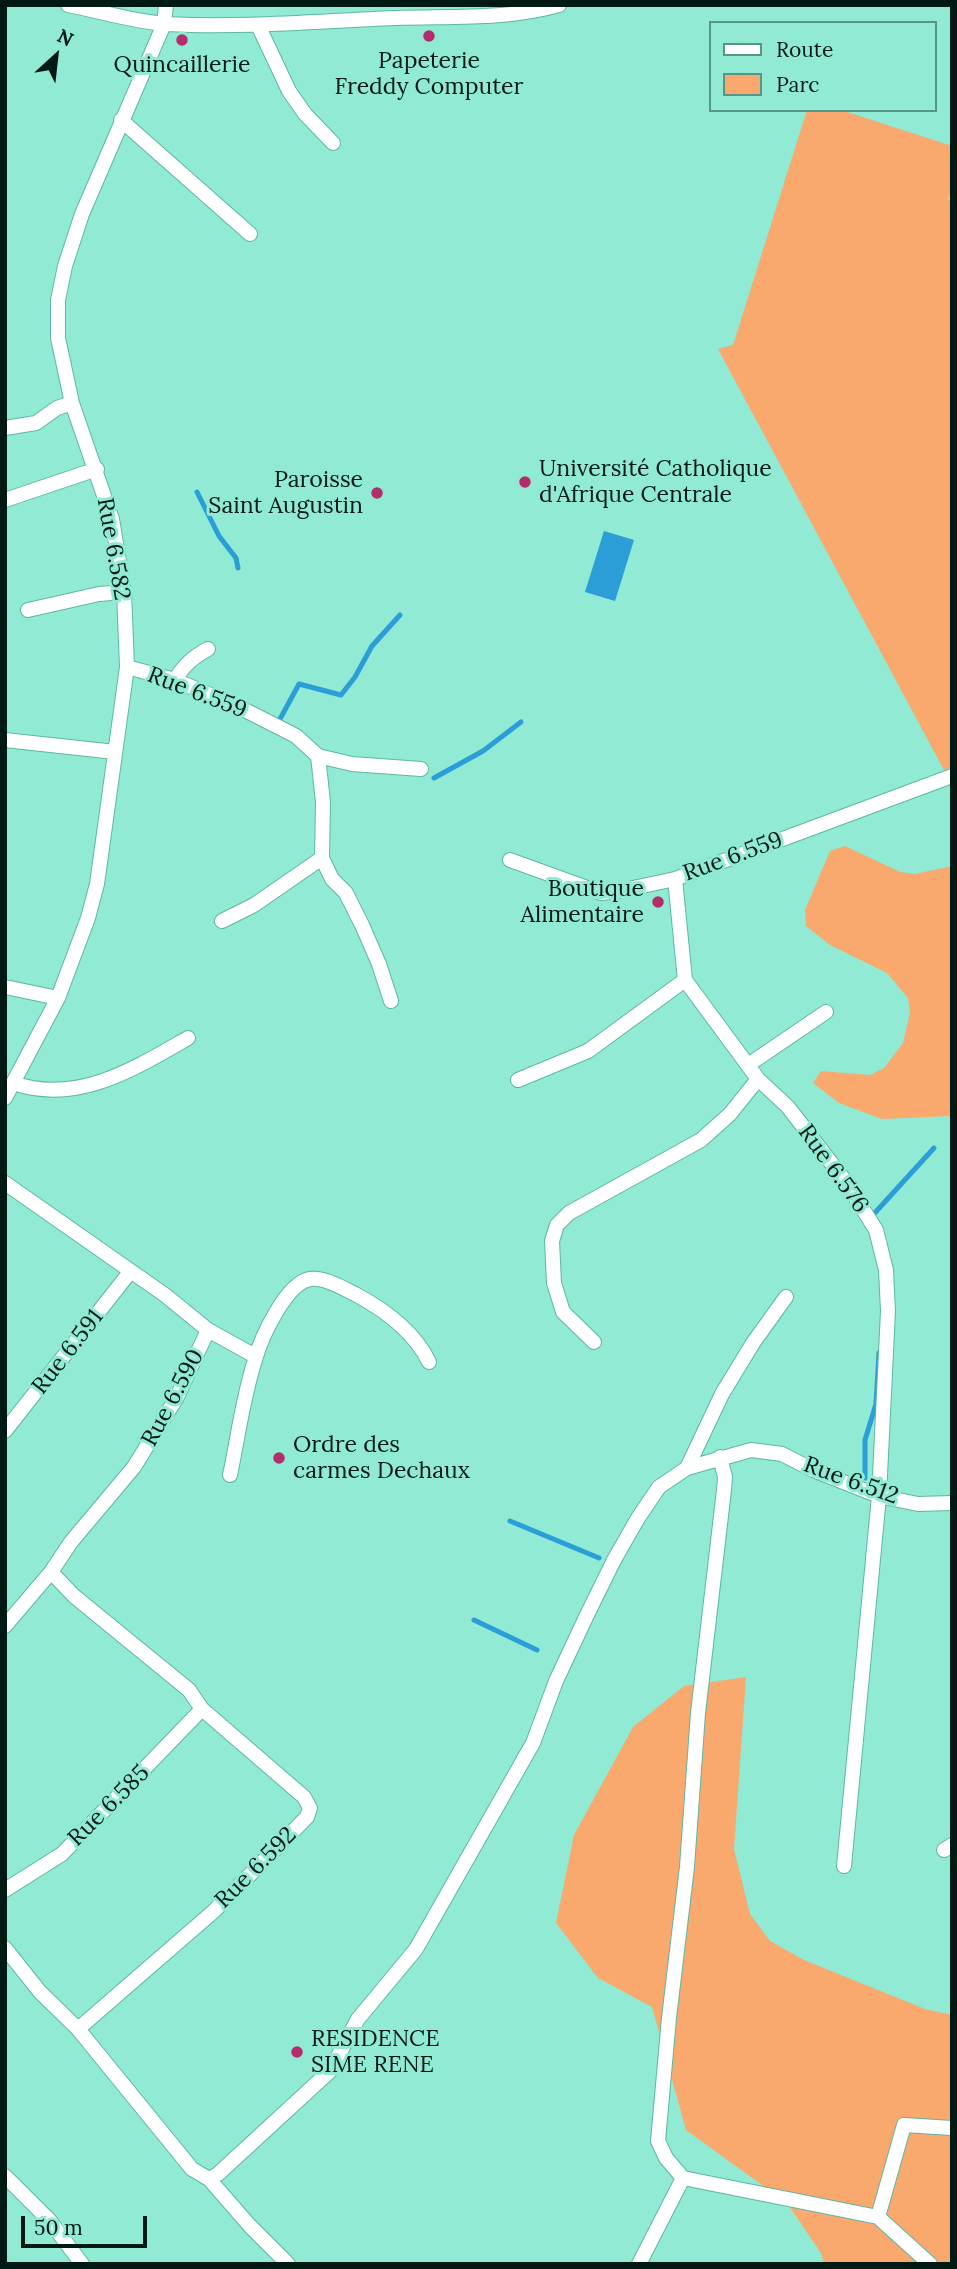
<!DOCTYPE html>
<meta charset="utf-8">
<style>
body{margin:0}
#map{position:relative;width:957px;height:2269px;overflow:hidden;background:#90ead4;font-family:Lora,serif}
canvas{display:block}
.frame{position:absolute;inset:0;border:7px solid #001913;pointer-events:none}
.legend{position:absolute;left:709px;top:21px;width:228px;height:91px;box-sizing:border-box;background:#90ead4;border:2px solid #569687;margin:0;padding:9px 12px;list-style:none;font-size:21px;color:#001913}
.legend li{display:flex;align-items:center;gap:14px;height:35px}
.legend b{width:35px;border:2px solid #569687}
.north{position:absolute;left:21px;top:21px;width:70px;height:70px;-webkit-text-stroke:5px #90ead4;paint-order:stroke;rotate:27deg;font-size:19px;font-weight:700;line-height:28px;text-align:center;color:#001913}
.north::after{content:'';display:block;margin:auto;width:24px;height:32px;background:#001913;clip-path:polygon(50% 0,100% 100%,50% 72%,0 100%)}
.scale{position:absolute;left:21px;top:2216px;width:126px;height:32px;box-sizing:border-box;border:4px solid #001913;border-top:0;padding-left:9px;font-size:21px;line-height:24px;white-space:nowrap;color:#001913;-webkit-text-stroke:5px #90ead4;paint-order:stroke}
</style>
<div id="map">
<canvas width="957" height="2269"></canvas>
<div class="frame"></div>
<ul class="legend">
<li><b style="height:9px;background:#fff"></b>Route</li>
<li><b style="height:19px;background:#f9a96e"></b>Parc</li>
</ul>
<div class="north">N</div>
<div class="scale">50 m</div>
</div>
<script>
const ctx = document.querySelector('canvas').getContext('2d');
ctx.lineJoin = 'round';
function paint(path, color) { ctx.fillStyle = color; ctx.fill(path, 'evenodd'); }
function strokePath(path, color, width, dash) { ctx.strokeStyle = color; ctx.lineWidth = width; ctx.lineCap = dash ? 'butt' : 'round'; ctx.setLineDash(dash || []); ctx.stroke(path); }
function write(font, color, halo, rows, align = 'center') {
  ctx.font = font + ' Lora,serif'; ctx.lineWidth = 6; ctx.setLineDash([]); ctx.textBaseline = 'middle'; ctx.strokeStyle = halo; ctx.fillStyle = color; for (const [text, x, y, turn = 0] of rows) {
    ctx.save(); ctx.translate(x, y); ctx.rotate((+turn || 0) * Math.PI / 180); ctx.textAlign = isNaN(turn) ? turn : align; if (halo) ctx.strokeText(text, 0, 0); ctx.fillText(text, 0, 0); ctx.restore();
  }
}
const green = new Path2D(`
 M807,110H841L952,146V188L948,200L952,201V767L944,770L718,349L733,345Z
 M845,846L900,872L915,874L952,866V1116L882,1119L839,1103L813,1083L821,1071L870,1075L884,1068L903,1043L910,1013L908,998L887,973L830,945L806,926L805,910L830,851Z
 M746,1677L734,1849L750,1914L770,1941L804,1960L925,2009L952,2015V2264H824L821,2253L787,2203L686,2130L652,2007L598,1978L556,1923L574,1835L633,1727L684,1686Z`);
const water = new Path2D(`
 M604,531L634,540L615,601L585,592Z`);
const stream = new Path2D(`
 M197,492L219,536L236,558L238,568
 M280,719L299,684L341,695L355,677L372,646L400,615
 M434,778L483,751L521,722
 M872,1216L934,1148
 M865,1478V1440L876,1404L879,1353
 M510,1521L599,1558
 M474,1620L537,1650`);
const street = new Path2D(`
 M68,5C100,11 134,22 167,24C243,28 319,21 395,18C450,16 506,20 559,5
 M258,25L289,91L305,114L333,143
 M121,120L250,234
 M5,428L36,423L57,408L72,403
 M5,500L97,469
 M28,610L99,594L124,592
 M127,667L175,680L239,707L296,736L318,756L352,764L421,769
 M175,680C184,665 193,657 208,649
 M5,740L115,752
 M318,756L323,802L322,858L332,879L346,893L362,925L379,964L391,1001
 M510,860L601,893L619,891L675,879L952,776
 M675,879L685,980L758,1079L788,1107L846,1182L876,1230L886,1270L888,1311L879,1496L844,1866
 M222,921L254,905L322,858
 M5,987L58,998
 M748,1065L826,1012
 M518,1080L588,1051L685,980
 M13,1083C77,1105 134,1069 188,1038
 M5,1098L58,998L88,918L97,884L127,667L124,592L112,519L72,403L58,338V300L65,266L82,214L164,24L166,5
 M5,1183L165,1295L208,1330L177,1397L134,1467L71,1542L51,1572L5,1626
 M208,1330L255,1356
 M594,1342L563,1312L554,1283L552,1241L557,1225L569,1213L701,1140L730,1114L758,1079
 M5,1431L130,1272
 M720,1457L725,1477L724,1490L698,1713L687,1867L669,2018L658,2141L666,2158L683,2178L878,2217L930,2264
 M687,1468L722,1394L753,1343L786,1297
 M230,1475C238,1437 243,1397 255,1360C261,1338 286,1283 310,1279C324,1277 343,1288 355,1294C385,1310 414,1331 429,1362
 M944,1850L952,1845
 M5,1890L62,1854L202,1709
 M5,1948L40,1992L78,2029L214,1911L307,1817L310,1808L304,1797L202,1709L189,1690L74,1596L51,1572
 M78,2029L192,2169L209,2179L250,2226L288,2264
 M5,2176L50,2221L82,2264
 M209,2179L218,2174L330,2071L358,2019L416,1949L533,1743L556,1681L586,1617L614,1560L638,1518L659,1487L687,1468L751,1450L782,1454L813,1470L879,1496L918,1504L952,1503
 M878,2217L904,2125L952,2128
 M639,2264L683,2178`);
const markers = [
 [429,36,7,"#b52c6c"],
 [182,40,7,"#b52c6c"],
 [525,482,7,"#b52c6c"],
 [377,493,7,"#b52c6c"],
 [658,902,7,"#b52c6c"],
 [279,1458,7,"#b52c6c"],
 [297,2052,7,"#b52c6c"]
];
const poiNames = [
 ["Papeterie",429,61,"center"],
 ["Freddy Computer",429,87,"center"],
 ["Quincaillerie",182,65,"center"],
 ["Université Catholique",539,469],
 ["d'Afrique Centrale",539,495],
 ["Paroisse",363,480,"right"],
 ["Saint Augustin",363,506,"right"],
 ["Boutique",644,889,"right"],
 ["Alimentaire",644,915,"right"],
 ["Ordre des",293,1445],
 ["carmes Dechaux",293,1471],
 ["RESIDENCE",311,2039],
 ["SIME RENE",311,2065]
];
const streetNames = [
 ["Rue 6.582",113,549,80],
 ["Rue 6.559",197,693,21],
 ["Rue 6.559",733,857,-20],
 ["Rue 6.576",833,1169,54],
 ["Rue 6.591",68,1352,-52],
 ["Rue 6.590",173,1398,-62],
 ["Rue 6.512",851,1481,20],
 ["Rue 6.585",109,1806,-45],
 ["Rue 6.592",256,1868,-45]
];
paint(green, '#f9a96e');
paint(water, '#2b9dd7');
strokePath(stream, '#2b9dd7', 5);
strokePath(street, '#5db7a3', 16);
strokePath(street, '#fff', 14);
for (const [x, y, r, color] of markers) { const dot = new Path2D(); dot.arc(x, y, r, 0, 2 * Math.PI); ctx.fillStyle = color; ctx.fill(dot); strokePath(dot, '#90ead4', 2.5); }
write('23px', '#001913', '#90ead4', poiNames, 'left');
write('23px', '#001913', '#90ead4', streetNames);
</script>
